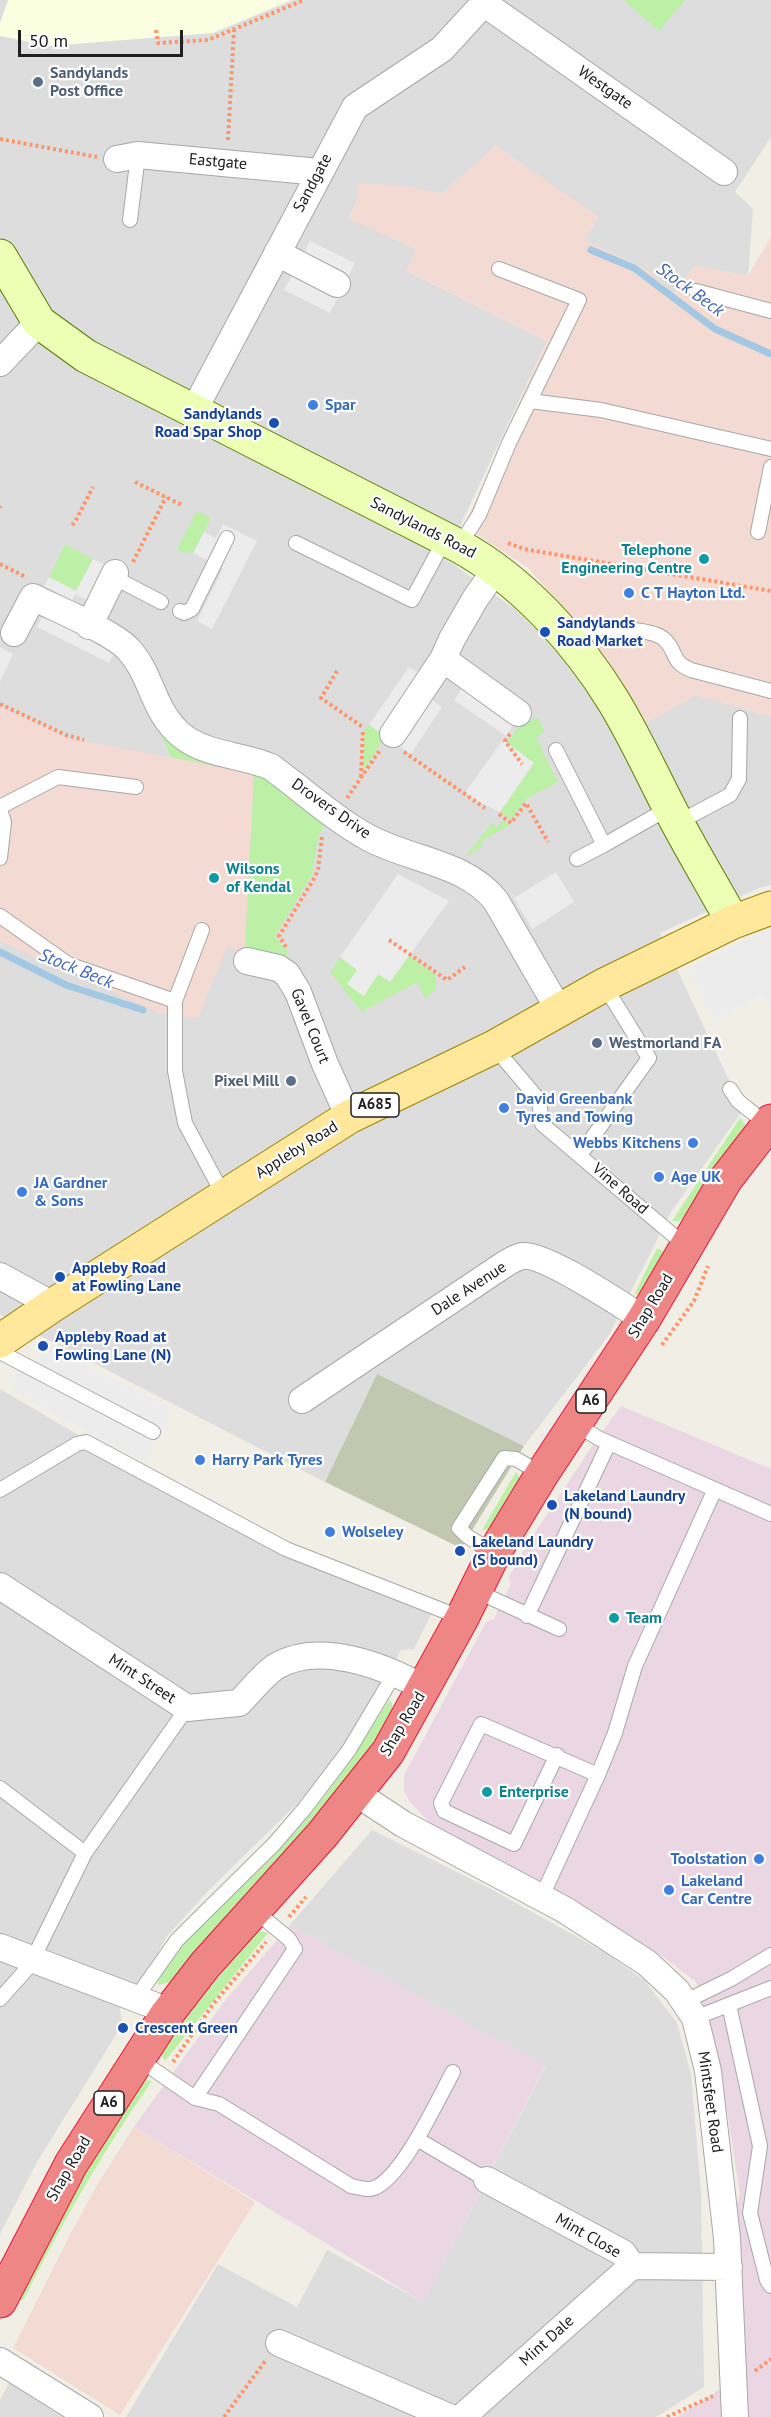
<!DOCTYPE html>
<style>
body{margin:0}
#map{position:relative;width:771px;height:2417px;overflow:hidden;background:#f1efe5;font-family:"PT Sans",sans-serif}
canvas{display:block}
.scale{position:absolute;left:18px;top:30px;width:165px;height:27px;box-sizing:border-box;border:3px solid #202020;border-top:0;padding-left:8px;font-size:18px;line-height:21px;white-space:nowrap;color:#202020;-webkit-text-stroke:4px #fff;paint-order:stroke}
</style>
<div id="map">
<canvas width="771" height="2417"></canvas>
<div class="scale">50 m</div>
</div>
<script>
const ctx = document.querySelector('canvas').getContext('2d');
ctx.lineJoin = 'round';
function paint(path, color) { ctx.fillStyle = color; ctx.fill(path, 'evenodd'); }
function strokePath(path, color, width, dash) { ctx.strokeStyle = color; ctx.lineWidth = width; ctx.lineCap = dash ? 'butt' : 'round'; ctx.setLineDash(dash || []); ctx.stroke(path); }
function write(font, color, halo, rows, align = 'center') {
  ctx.font = font + ' "PT Sans",sans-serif'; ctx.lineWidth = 4.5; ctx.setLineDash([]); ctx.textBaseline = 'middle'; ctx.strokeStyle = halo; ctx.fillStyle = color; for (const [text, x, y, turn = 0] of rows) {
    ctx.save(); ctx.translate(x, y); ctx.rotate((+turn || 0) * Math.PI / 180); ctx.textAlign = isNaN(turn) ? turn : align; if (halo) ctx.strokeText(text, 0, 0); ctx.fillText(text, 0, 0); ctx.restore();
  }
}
const residential = new Path2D(`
 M0,0H771V137L735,192L753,209L748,276L695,266L673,295L652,273L584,240L598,218L496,146L442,194L399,185L357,200L349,218L416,249L407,271L547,341L445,558L517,611L559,652L595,698L618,738L696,695L771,716V885L759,888L660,933L743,1110L671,1212L609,1335L524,1446L377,1374L325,1482L0,1315Z
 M0,1389L281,1554L432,1613L414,1649L401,1650L349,1745L301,1800L212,1887L167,1936L147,1973L120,2008L122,2025L37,2162L0,2234Z
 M372,1830L489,1888L606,1953L645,1981L677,2023L691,2074L701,2192L704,2387L656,2417H126L218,2264L297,2307L327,2250L423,2302L545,2067L290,1925Z
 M9,2383L63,2417H0V2400Z`);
const commercial = new Path2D(`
 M496,146L599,217L584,240L652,273L673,294L694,266L748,276L771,237V716L696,695L646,723L591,639L527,567L464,526L547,341L406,270L416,249L349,219L357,200L358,184L399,185L442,194Z
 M0,706L64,737L254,774L245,951L227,947L198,1018L160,1013L0,941Z
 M134,2127L255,2202L120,2415L13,2348L72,2231L97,2185Z`);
const industrial = new Path2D(`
 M621,1406L771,1469V2417H677L725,2386L727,2238L740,2194L720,2065L696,1982L666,1959L572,1898L432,1825L410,1802L404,1791V1776L409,1766L486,1622L494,1619L511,1583L509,1577L525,1548L590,1449Z
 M290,1925L545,2066L423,2302L134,2127L223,2003Z`);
const education = new Path2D(`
 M8,0H292L213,33L49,46L0,36V23Z`);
const construction = new Path2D(`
 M377,1374L524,1446L461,1548L325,1482Z`);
const grass = new Path2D(`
 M624,0H685L659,31Z
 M197,511L211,518L193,553L188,551L187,554L177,549Z
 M65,544L93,559L76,591L49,577Z
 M538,717L545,732L536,737L558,782L527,798L511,819L500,812L534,763L507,743L519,726Z
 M156,723L255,770L326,821L318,838L312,875L275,936L291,956L245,951L254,774L171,757Z
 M369,725L386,736L364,769V731Z
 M503,820L510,825L481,841L483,846L464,858L492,823L497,827Z
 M409,956L435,974L436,990L425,998L417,982L362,1012L330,972L340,957L357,970L378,974L390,982Z
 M740,1118L745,1124L743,1130L688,1214L679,1221H672Z
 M657,1248L665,1252L643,1292L634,1295Z
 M516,1472L520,1477V1483L491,1529L482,1530Z
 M389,1700L392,1703V1716L332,1800L174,1977L170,1982L158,1985C157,1970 190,1934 202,1923C225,1901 250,1880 272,1857C318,1811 354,1755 389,1700Z
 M260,1931L268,1933L165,2061L161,2055L162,2051C192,2009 223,1970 257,1932Z
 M144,2080L152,2081C103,2151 62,2223 24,2299L21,2301L19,2299L93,2155Z`);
const parking = new Path2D(`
 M310,241L355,263L330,313L284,290Z
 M223,524L257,541L212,629L197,621L223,569L193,553L204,532L216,538Z
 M93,559L108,566L89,601L75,594L70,605L42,590L49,577L76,591Z
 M44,613L116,649L109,663L37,627Z
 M0,647L13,654L0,682Z
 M409,667L421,675L430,699L442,707L411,754L369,725Z
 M464,685L515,722L506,736L454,700Z
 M503,740L534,763L500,812L481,803L465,792Z
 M556,872L574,902L532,929L514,898Z
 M398,874L449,901L390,982L378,974L364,996L347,984L357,970L340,957Z
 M771,927V1006L761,995L715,1022L686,970Z
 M51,1349L173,1408L146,1463L24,1398L6,1380Z
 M587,1370L592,1375L538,1449L534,1445Z`);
const stream = new Path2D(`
 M591,250L634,268L715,329L771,354
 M0,952L66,985L143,1010`);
const path = new Path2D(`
 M156,30L158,43L208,40L304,0
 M0,139L97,157
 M228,140L234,30
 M135,482L182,505
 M0,507L1,506
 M72,525L75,522L93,487
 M508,543L524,549L771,591
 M133,562L166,497
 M0,564L24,576
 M337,671L321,698L364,728
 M0,704L66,735L84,740
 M510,734L505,741L522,764
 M404,752L485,808
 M361,777L363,729
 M347,798L380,750
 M499,814L511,823L526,803L548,842
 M389,940L447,980L465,967
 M286,947L279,936L315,877L318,870L322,836
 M662,1345L694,1301L708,1266
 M289,1917L306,1897
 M173,2062L214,2003L266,1942
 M755,2371L771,2359
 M224,2417L266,2360
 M667,2417L713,2396`);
const lane = new Path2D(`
 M130,220L138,155
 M696,291L771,311
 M530,401L601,410L771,449
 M758,532L771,467
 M296,543L412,600L445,539
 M459,546L479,515L509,443L579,300L499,269
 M113,577L161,602
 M180,611L184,613L192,609L227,538
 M572,646L597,628C613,629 654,628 665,640C678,653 670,661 691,670L771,691
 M556,750L604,845L669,808
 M0,807L58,777L136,787
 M0,810L4,822L0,858
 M677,823L730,795L739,779L740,718
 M577,859L604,845
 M0,916L68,964L175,1001
 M202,930L175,1001V1071L185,1123L224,1196
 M494,1047L539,1100L542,1124L686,1246
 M730,1089L738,1101L768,1125
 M580,1155L649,1058L604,985
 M0,1352L153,1432
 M576,1424L598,1438L771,1514
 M0,1490L77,1444L86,1442L286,1549L462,1618
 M494,1553L467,1536L459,1528L504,1458L516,1459L542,1474
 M476,1591L559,1629
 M527,1616L609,1443
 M557,1755L514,1844L444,1811L441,1803L481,1724L598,1775
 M0,1788L85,1853
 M542,1896L598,1775L615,1733L635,1666L715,1489
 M136,1998L177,1940L275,1843L305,1808L349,1750L395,1673
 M0,1999L26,1970L33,1959L85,1853L187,1708
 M684,2002L731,1979L771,1955
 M729,2005L760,2146L750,2213L767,2280L771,2286
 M695,2018L771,1988
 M137,2058L195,2098L295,1949L289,1939L254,1910
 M195,2098L219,2104L351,2186C358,2187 368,2191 374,2188C402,2178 438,2099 453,2072
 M417,2139L487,2180`);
const street = new Path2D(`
 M485,4L724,172
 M117,159L138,155L319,172
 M277,253L337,284
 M0,363L39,322
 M193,412L355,107L442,49L487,0
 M89,626L115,573
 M14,633L33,597C56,609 113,632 129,650C152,675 153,712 181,735C207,756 241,754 271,767C303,790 334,819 369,838C410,860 467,863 496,901L559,1010
 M443,659L518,713
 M393,734L443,659L452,639L475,599L496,569
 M247,961L278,968L287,974L298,992L325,1064L349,1117
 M0,1276L53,1305
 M302,1400L505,1264C510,1261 517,1257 522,1256C545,1253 621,1305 644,1319
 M0,1586L187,1708L239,1703C250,1692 262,1676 275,1667C319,1640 384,1666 424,1688
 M356,1793L403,1824L565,1910L647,1963L677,1991L695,2018L708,2071L727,2238L735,2417
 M0,1947L153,2005L167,2014
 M487,2180L623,2253L632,2266L729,2267
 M279,2343L449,2417
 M0,2361L90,2417
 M462,2417L632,2266`);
const secondary = new Path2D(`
 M0,256L39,322L86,356L459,546C521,580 577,641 614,702C634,735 651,772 669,807C689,846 712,884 733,922`);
const primary = new Path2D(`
 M0,1341L53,1305L349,1117L494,1047L604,985L733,922L771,908`);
const highway = new Path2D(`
 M0,2301L71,2164L167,2014L205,1965L322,1835L388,1752L462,1618L494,1553L542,1474L644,1319L726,1179L771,1121`);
const markers = [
 [38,82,6,"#5c6f8a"],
 [313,405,6,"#3f7fe0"],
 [274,423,6,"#1a4fb4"],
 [704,559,6,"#0f9aa8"],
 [629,593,6,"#3f7fe0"],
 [545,632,6,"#1a4fb4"],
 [214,878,6,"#0f9aa8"],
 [597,1043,6,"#5c6f8a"],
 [291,1081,6,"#5c6f8a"],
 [504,1108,6,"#3f7fe0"],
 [693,1143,6,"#3f7fe0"],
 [659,1177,6,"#3f7fe0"],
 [22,1192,6,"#3f7fe0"],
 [60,1277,6,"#1a4fb4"],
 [43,1346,6,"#1a4fb4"],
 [200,1460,6,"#3f7fe0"],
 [552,1505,6,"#1a4fb4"],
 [330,1532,6,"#3f7fe0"],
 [460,1551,6,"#1a4fb4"],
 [614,1618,6,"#0f9aa8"],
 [487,1792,6,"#0f9aa8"],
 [759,1859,6,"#3f7fe0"],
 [669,1890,6,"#3f7fe0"],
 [123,2028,6,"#1a4fb4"]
];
const shields = [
 [375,1105,48],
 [591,1401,30],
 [109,2103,30]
];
const shieldNames = [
 ["A685",375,1105],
 ["A6",591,1401],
 ["A6",109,2103]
];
const serviceNames = [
 ["Sandylands",50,73],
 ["Post Office",50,91],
 ["Westmorland FA",609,1043],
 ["Pixel Mill",279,1081,"right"]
];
const streetNames = [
 ["Westgate",605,88,35],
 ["Eastgate",218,162,5],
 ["Sandgate",313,183,-62],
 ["Sandylands Road",423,528,27],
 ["Drovers Drive",331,809,35],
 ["Gavel Court",310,1026,68],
 ["Appleby Road",297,1150,-32],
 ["Vine Road",620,1189,41],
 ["Dale Avenue",469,1289,-33],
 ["Shap Road",651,1306,-59],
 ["Mint Street",142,1679,33],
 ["Shap Road",403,1724,-59],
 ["Mintsfeet Road",710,2102,82],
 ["Shap Road",69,2169,-60],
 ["Mint Close",588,2236,30],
 ["Mint Dale",547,2341,-42]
];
const shopNames = [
 ["Spar",325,405],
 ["C T Hayton Ltd.",641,593],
 ["David Greenbank",516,1099],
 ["Tyres and Towing",516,1117],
 ["Webbs Kitchens",681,1143,"right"],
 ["Age UK",671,1177],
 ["JA Gardner",34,1183],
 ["& Sons",34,1201],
 ["Harry Park Tyres",212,1460],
 ["Wolseley",342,1532],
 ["Toolstation",747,1859,"right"],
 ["Lakeland",681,1881],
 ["Car Centre",681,1899]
];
const transitNames = [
 ["Sandylands",262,414,"right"],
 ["Road Spar Shop",262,432,"right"],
 ["Sandylands",557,623],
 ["Road Market",557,641],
 ["Appleby Road",72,1268],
 ["at Fowling Lane",72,1286],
 ["Appleby Road at",55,1337],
 ["Fowling Lane (N)",55,1355],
 ["Lakeland Laundry",564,1496],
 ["(N bound)",564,1514],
 ["Lakeland Laundry",472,1542],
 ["(S bound)",472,1560],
 ["Crescent Green",135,2028]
];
const cultureNames = [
 ["Telephone",692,550,"right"],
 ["Engineering Centre",692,568,"right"],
 ["Wilsons",226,869],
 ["of Kendal",226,887],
 ["Team",626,1618],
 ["Enterprise",499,1792]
];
const waterNames = [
 ["Stock Beck",690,290,36],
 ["Stock Beck",76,969,22]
];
paint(residential, '#dedddd');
paint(commercial, '#f3dad3');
paint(industrial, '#ebd6e3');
paint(education, '#f9ffe0');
paint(construction, '#c2c7b0');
paint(grass, '#bdf0a7');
paint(parking, '#ececec');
strokePath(stream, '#a2c8e3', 7);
strokePath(lane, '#a7a7a7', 16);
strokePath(street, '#a7a7a7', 28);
strokePath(secondary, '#587d00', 35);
strokePath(primary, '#9b8500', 35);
strokePath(highway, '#eb1637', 35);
strokePath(path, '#ff9468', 4, [3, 3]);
strokePath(lane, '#fff', 14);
strokePath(street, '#fff', 26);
strokePath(secondary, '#edffb5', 33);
strokePath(primary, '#ffe79c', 33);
strokePath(highway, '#ef8686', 33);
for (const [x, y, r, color] of markers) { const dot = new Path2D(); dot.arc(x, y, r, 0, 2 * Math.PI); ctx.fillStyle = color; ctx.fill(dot); strokePath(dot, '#fff', 2); }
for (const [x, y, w] of shields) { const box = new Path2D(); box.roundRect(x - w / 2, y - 12, w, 24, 4.5); ctx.fillStyle = '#fff'; ctx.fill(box); strokePath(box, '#202020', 1.5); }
write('bold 15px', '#202020', null, shieldNames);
write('bold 16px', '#4e5e75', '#fff', serviceNames, 'left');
write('16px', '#202020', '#fff', streetNames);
write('bold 16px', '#366cbe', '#fff', shopNames, 'left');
write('bold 16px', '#164399', '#fff', transitNames, 'left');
write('bold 16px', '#0d838f', '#fff', cultureNames, 'left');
write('italic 18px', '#4267b9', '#fff', waterNames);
</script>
